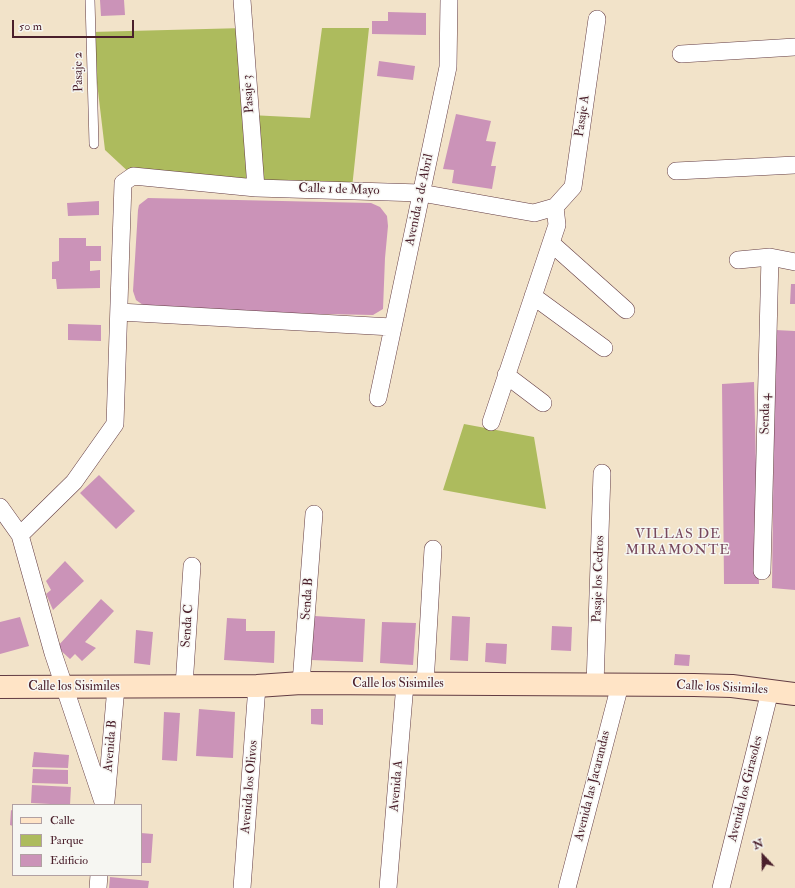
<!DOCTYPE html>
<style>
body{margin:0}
#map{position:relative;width:795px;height:888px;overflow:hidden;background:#f2e3c9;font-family:"IM FELL Double Pica",serif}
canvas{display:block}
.legend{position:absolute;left:12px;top:804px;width:130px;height:72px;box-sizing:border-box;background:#f6f6f2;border:1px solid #b1a0a2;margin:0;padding:5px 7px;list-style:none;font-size:12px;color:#4a1f2b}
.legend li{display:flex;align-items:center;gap:8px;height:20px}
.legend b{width:20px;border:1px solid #b1a0a2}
.north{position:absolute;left:743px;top:836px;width:40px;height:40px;-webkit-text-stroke:3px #f6f6f2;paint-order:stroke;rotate:338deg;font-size:11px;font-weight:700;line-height:16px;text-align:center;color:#4a1f2b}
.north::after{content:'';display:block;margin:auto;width:14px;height:18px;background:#4a1f2b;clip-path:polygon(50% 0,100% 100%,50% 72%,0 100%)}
.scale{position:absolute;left:12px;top:20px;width:122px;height:18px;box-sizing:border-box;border:2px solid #4a1f2b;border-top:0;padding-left:5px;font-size:12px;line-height:14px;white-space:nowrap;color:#4a1f2b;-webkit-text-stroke:3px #f6f6f2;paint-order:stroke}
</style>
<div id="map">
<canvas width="795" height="888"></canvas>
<ul class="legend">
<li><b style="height:5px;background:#ffe4c6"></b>Calle</li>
<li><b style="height:11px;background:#adbb5d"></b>Parque</li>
<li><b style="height:11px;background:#cb93b8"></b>Edificio</li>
</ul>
<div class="north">N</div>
<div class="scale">50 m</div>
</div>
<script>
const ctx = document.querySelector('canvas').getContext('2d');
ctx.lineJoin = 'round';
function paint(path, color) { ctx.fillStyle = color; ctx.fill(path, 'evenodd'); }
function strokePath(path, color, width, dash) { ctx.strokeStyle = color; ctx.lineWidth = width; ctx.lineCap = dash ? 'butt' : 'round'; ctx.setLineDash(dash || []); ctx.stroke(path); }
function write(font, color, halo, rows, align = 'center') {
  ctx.font = font + ' "IM FELL Double Pica",serif'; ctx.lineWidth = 3; ctx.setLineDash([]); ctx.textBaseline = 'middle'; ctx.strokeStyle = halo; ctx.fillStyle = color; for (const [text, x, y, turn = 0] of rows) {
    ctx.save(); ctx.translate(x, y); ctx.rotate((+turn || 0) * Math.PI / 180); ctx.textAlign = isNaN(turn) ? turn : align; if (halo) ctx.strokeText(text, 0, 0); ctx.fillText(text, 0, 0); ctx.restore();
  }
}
const green = new Path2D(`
 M244,28L250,115L310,118L322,28H369L352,188L133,176L105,150L91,32Z
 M464,424L534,437L546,509L443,490Z`);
const building = new Path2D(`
 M100,0H124L125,15L101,16Z
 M388,12L426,13V35L372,34V21H388Z
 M379,61L415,66L413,80L377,76Z
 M456,114L491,121L486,141L496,142L491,166H496L492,189L452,183L454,170L443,169Z
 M148,198L371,203L380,207L387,216L388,226L385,258L383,309L373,315L271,313L143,305L136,300L133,291L138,210L139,205Z
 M99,201V215L68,216L67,203Z
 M59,238H86V246H101V261H90V271L100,270V288L57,289L56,279H52V262L59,261Z
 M791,284H795V304H790Z
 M68,324L101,325V341L68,340Z
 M775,330L795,331V590L772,588Z
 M754,382L759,584H724L722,384Z
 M99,475L135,511L116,529L80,493Z
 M65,561L84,581L53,610L46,594L51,590L46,581Z
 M101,599L114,611L85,642L96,648L82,661L75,654L70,659L57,647Z
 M314,616L365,619L363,662L311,660Z
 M452,616L470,617L468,661L450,660Z
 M20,617L29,646L0,654V622Z
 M227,618L246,619V631H275L274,663L224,660Z
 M382,622L416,623L413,665L380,663Z
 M552,626L572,627L571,651L551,650Z
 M136,630L153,632L150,665L134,663Z
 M486,643L507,644L506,664L485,662Z
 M675,654L690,655L689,666L674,665Z
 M199,709L235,712L233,758L196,756Z
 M311,709H323V725L311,724Z
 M164,712L180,713L177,761L162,760Z
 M34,752L69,755L68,768L32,767Z
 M33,769L68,770V784L32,783Z
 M32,785L71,787L70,805L31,803Z
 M11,810L13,811V826L10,825Z
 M141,833L153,834L151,863H141Z
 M110,877L149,881L148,888H109Z`);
const lane = new Path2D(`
 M90,0L94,144`);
const street = new Path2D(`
 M242,0L256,188
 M681,54L795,47
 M676,171L795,165
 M555,207L573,187L597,19
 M551,243L626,310
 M738,260L770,257L795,262
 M533,296L604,348
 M119,312L392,327
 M506,375L543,403
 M378,398L448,67L449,0
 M491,422L557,225L555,207
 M0,507L20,535L53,653L104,805
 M20,535L74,482L115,424L123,183L133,176L256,188L421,193L534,213L555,207
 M762,571L770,257
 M301,683L314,514
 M425,684L433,549
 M595,685L602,473
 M184,686L192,566
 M106,801L116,687
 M98,888L99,875
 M242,888L257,686
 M388,888L405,684
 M567,888L620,685
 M721,888L770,691`);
const secondary = new Path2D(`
 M0,687L257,686L301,683L694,685L732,686L795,694`);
const streetNames = [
 ["Pasaje 2",79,72,-91],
 ["Pasaje 3",249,94,-94],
 ["Pasaje A",583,116,-82],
 ["Calle 1 de Mayo",339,190,2],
 ["Avenida 2 de Abril",420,200,-78],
 ["Senda 4",766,414,-89],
 ["Pasaje los Cedros",599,579,-88],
 ["Senda B",308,599,-86],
 ["Senda C",188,626,-86],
 ["Calle los Sisimiles",398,684],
 ["Calle los Sisimiles",74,687],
 ["Calle los Sisimiles",722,688,3],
 ["Avenida B",111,746,-85],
 ["Avenida A",397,786,-85],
 ["Avenida las Jacarandas",593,786,-76],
 ["Avenida los Olivos",250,787,-85],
 ["Avenida los Girasoles",746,789,-76]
];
const neighbourhoodNames = [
 ["VILLAS DE",678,535],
 ["MIRAMONTE",678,551]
];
paint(green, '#adbb5d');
paint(building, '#cb93b8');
strokePath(lane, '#633c43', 10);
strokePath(street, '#633c43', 18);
strokePath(secondary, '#633c43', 24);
strokePath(lane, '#fff', 9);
strokePath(street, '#fff', 17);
strokePath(secondary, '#ffe4c6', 22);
write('13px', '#4a1f2b', '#f6f6f2', streetNames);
ctx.letterSpacing = '1px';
write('14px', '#77485c', '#f6f6f2', neighbourhoodNames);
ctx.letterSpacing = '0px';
</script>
